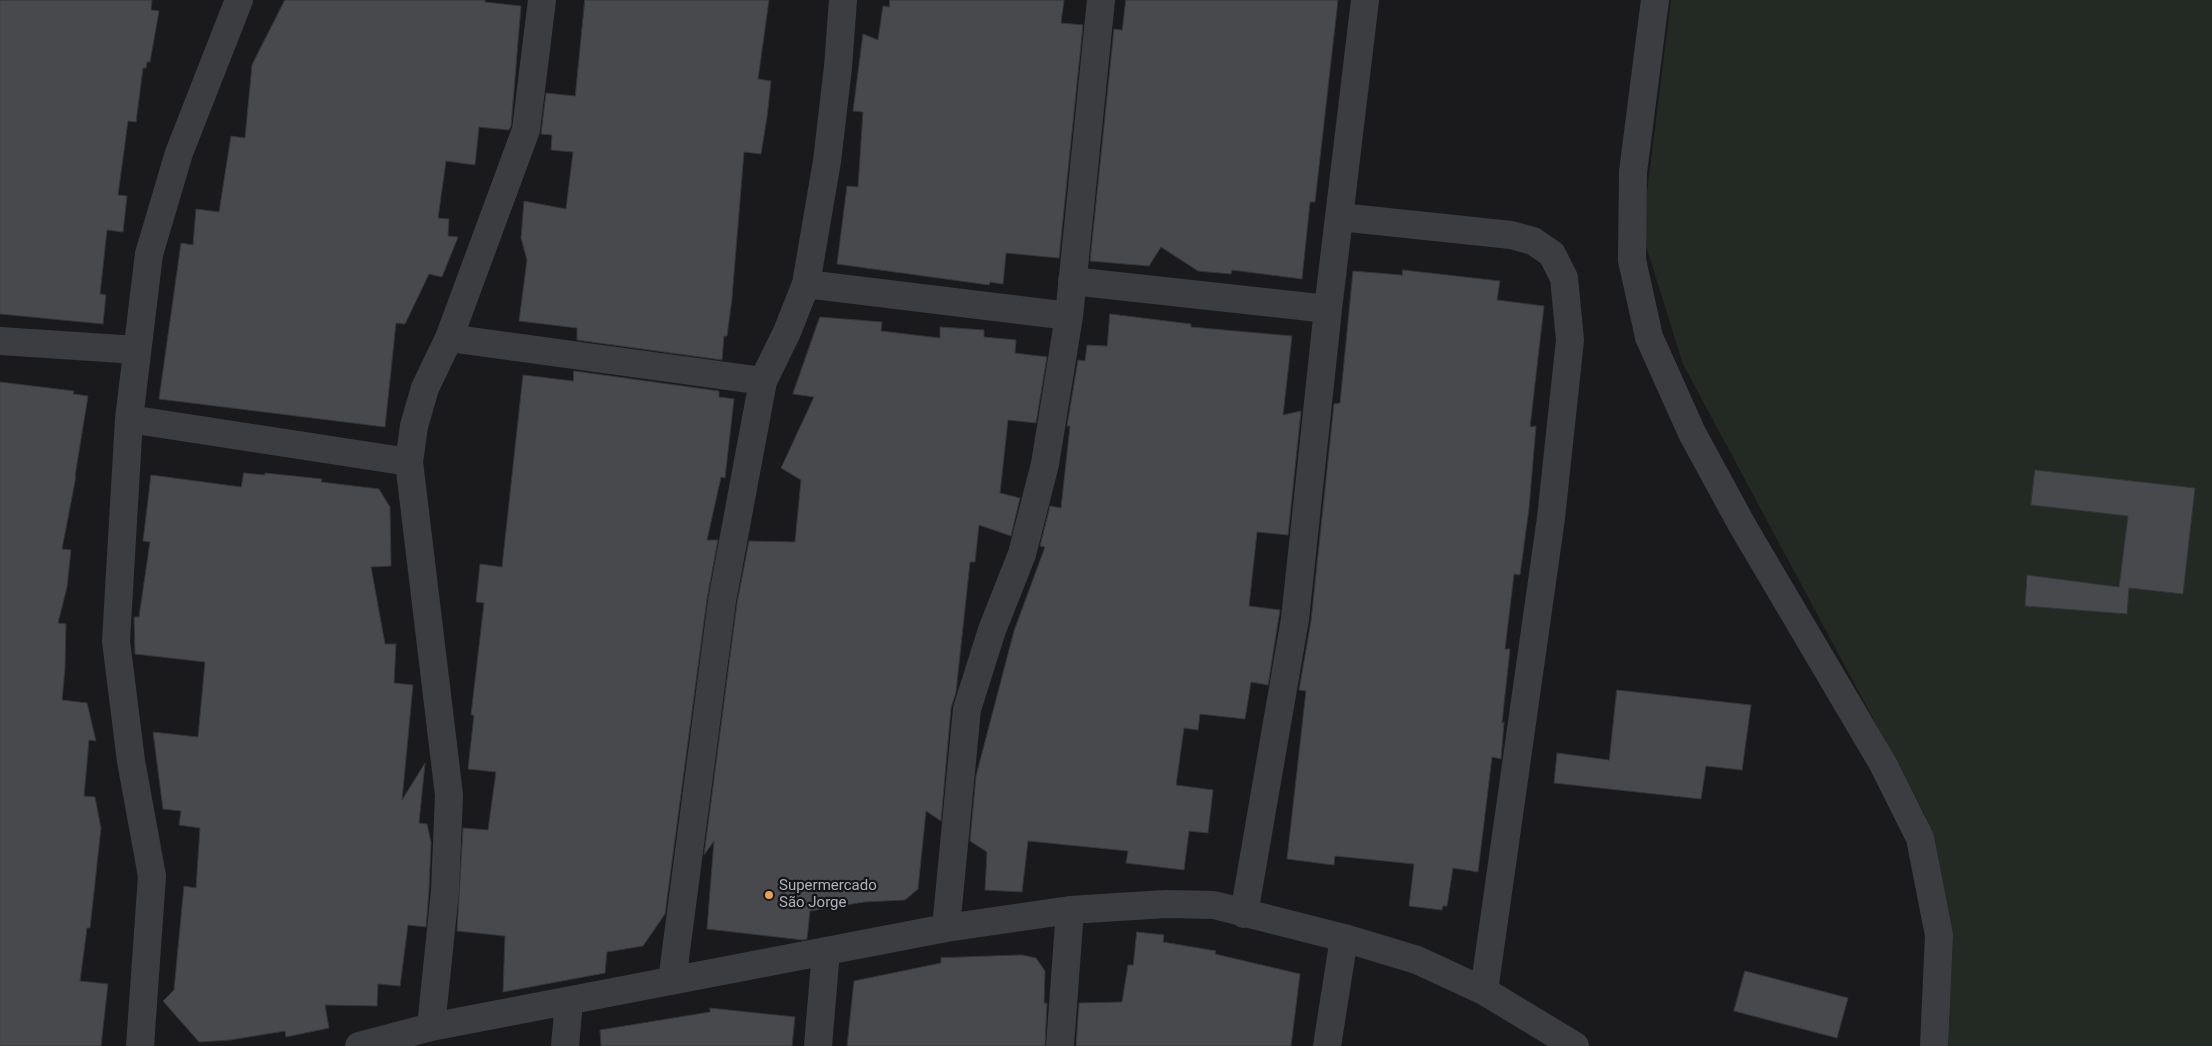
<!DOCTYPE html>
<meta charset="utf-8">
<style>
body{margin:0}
canvas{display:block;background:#1a1a1c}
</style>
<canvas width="2212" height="1046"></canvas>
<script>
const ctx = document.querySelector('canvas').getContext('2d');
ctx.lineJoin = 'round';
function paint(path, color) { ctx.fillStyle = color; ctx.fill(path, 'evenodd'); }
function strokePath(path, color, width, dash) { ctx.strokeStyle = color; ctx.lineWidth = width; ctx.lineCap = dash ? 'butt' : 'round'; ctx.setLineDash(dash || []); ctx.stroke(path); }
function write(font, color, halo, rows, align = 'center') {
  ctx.font = font + ' Roboto,sans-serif'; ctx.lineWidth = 4.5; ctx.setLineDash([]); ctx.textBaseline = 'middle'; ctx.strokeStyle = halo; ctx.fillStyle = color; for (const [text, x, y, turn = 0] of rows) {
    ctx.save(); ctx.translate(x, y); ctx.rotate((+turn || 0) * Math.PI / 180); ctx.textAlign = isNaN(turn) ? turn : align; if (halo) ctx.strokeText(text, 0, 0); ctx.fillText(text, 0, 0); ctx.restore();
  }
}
const green = new Path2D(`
 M1671,0H2212V1046H1939L1926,817L1683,364L1642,233Z`);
const building = new Path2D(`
 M0,0H152L151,10L159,11L150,62H147L146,68H143L136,122L128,121L118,195L127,196L123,232L107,230L100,294L106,295L103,324L0,314Z
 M285,0H485V2L521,6L511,126L509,130L479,127L475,165L446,161L438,218L449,219L448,236L458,237L442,277L429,274L405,324L396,323L385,427L159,399L181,243L193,245L196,209L219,212L231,136L245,138L252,65Z
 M585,0H769L758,79L771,81L767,117L761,154L744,152L732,298L727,336H724L722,360L577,340V328L519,321L527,260L521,238L524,201L566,209L573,152L551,150L552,135L541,134L546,93L575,96Z
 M890,0H1064L1061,23L1083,25L1059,258L1006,253L1003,284L990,282L989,285L837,264L847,186L858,187L863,112L853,111L863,34L878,40L883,6L889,7Z
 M1126,0H1338L1315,202H1310L1302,279L1232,270L1231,274L1198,271L1161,247L1149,266L1090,261L1114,29L1122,30Z
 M1403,270L1500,281L1497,300L1544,306L1530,427L1536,426L1529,508L1520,575L1514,574L1505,649H1510L1502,723L1504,722L1501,759L1492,757L1478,872L1453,868L1447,906H1443L1442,910L1409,906L1414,864L1335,856L1334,865L1287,859L1306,691L1299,690L1311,621L1334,404L1340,403L1353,271L1402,275Z
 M1110,314L1191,324V327L1292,336L1283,415L1301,411L1288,535L1257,532L1249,606L1280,610L1268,685L1251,682L1245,719L1200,714L1198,730L1184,728L1176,785L1213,790L1208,833L1189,831L1184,870L1126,863L1128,851L1028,841L1022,892L985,890L987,852L970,841L976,776L1014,631L1045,547L1040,546L1050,506L1061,508L1070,426H1067L1078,360L1085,361L1087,345L1107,346Z
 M820,317L882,322L881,331L940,338V327L984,330V337L1016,340L1015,353L1047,357L1036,423L1008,420L1000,493L1020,498L1011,536L979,525L975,562H970L956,692L951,708L941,821L926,811L918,889L905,900L864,902L810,911L807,939L803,940L707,929L714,841L704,855L737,603L749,541L795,542L801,480L781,468L814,397L793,394Z
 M574,371L719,391V397L734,399L725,478L721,477L707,540H718L707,599L665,914L643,946L607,952L605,973L503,992L505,936L457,931L463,828L488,830L496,772L468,769L474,715H471L484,603L476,602L480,564L502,567L523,375L573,381Z
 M0,382L74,391L73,394L88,396L75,476H76L62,549L71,550L67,587L58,623L66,624L65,669L62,700L87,703L96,741L89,740L84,796L95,797L101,828L90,928H87L80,981L108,984L101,1046H0Z
 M2035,470L2195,488L2183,594L2129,588L2127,614L2025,606L2027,575L2119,587L2128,516L2031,505Z
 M244,473L265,475V473L322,479L321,482L379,489L390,507L391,566L371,567L385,644H396L394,683L413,685L402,800L425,763L419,823L427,824L431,842L429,890L426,927L408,925L400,986L378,984L377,1006L325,1005L329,1028L286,1037L285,1031L230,1040L199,1042L163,1001L174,990L184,886L196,888L200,828L179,825L181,811L163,809L153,732L198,737L205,662L135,654L134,617H139L150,542L143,541L151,475L241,487Z
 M1617,690L1751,705L1742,770L1706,766L1701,799L1554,783L1557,753L1609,760Z
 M1137,932L1164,935L1163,942L1216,951L1215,954L1300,974L1291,1046H1076L1079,1003L1122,1002L1128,965H1133Z
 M1022,955L1036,958L1045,971L1044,1003H1047L1045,1046H847L854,981L941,963V958Z
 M1745,971L1848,998L1837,1038L1734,1011Z
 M710,1008L795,1017L792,1046H601L600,1030L710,1012Z`);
const minor = new Path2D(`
 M1655,0L1633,172L1632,260L1649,337L1692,433L1742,525L1883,764L1920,838L1939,935L1934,1046
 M1340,217L1511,235L1533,241L1552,254L1564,278L1570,340L1551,518L1484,991
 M1072,281L1328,309
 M806,284L1069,316
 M449,338L763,381
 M0,341L137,350
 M129,419L409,462
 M1244,914L1295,619L1328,309L1365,0
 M946,928L967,709L992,630L1022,554L1045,464L1069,316L1101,0
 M672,981L722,601L763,381L787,332L806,284L827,161L838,67L843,0
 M431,1027L445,891L449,795L409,462L414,426L425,388L449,338L526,130L542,0
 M140,1046L152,876L131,761L116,641L129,419L149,254L179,153L239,0
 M359,1046L431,1027L946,928L1070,910L1166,904L1214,905L1344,938L1417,960L1484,991L1575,1046
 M565,1046L569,1002
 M818,1046L826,951
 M1060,1046L1070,910
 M1327,1046L1344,938`);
const markers = [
 [769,895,5,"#e8a446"]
];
const poiNames = [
 ["Supermercado",779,886],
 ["São Jorge",779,903]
];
paint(green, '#222a23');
paint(building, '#47494c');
strokePath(building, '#343538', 1);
strokePath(minor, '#3b3d41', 28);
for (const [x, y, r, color] of markers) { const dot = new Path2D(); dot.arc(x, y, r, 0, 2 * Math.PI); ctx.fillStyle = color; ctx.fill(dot); strokePath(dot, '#151517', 2); }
write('15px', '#aeb3bb', '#151517', poiNames, 'left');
</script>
